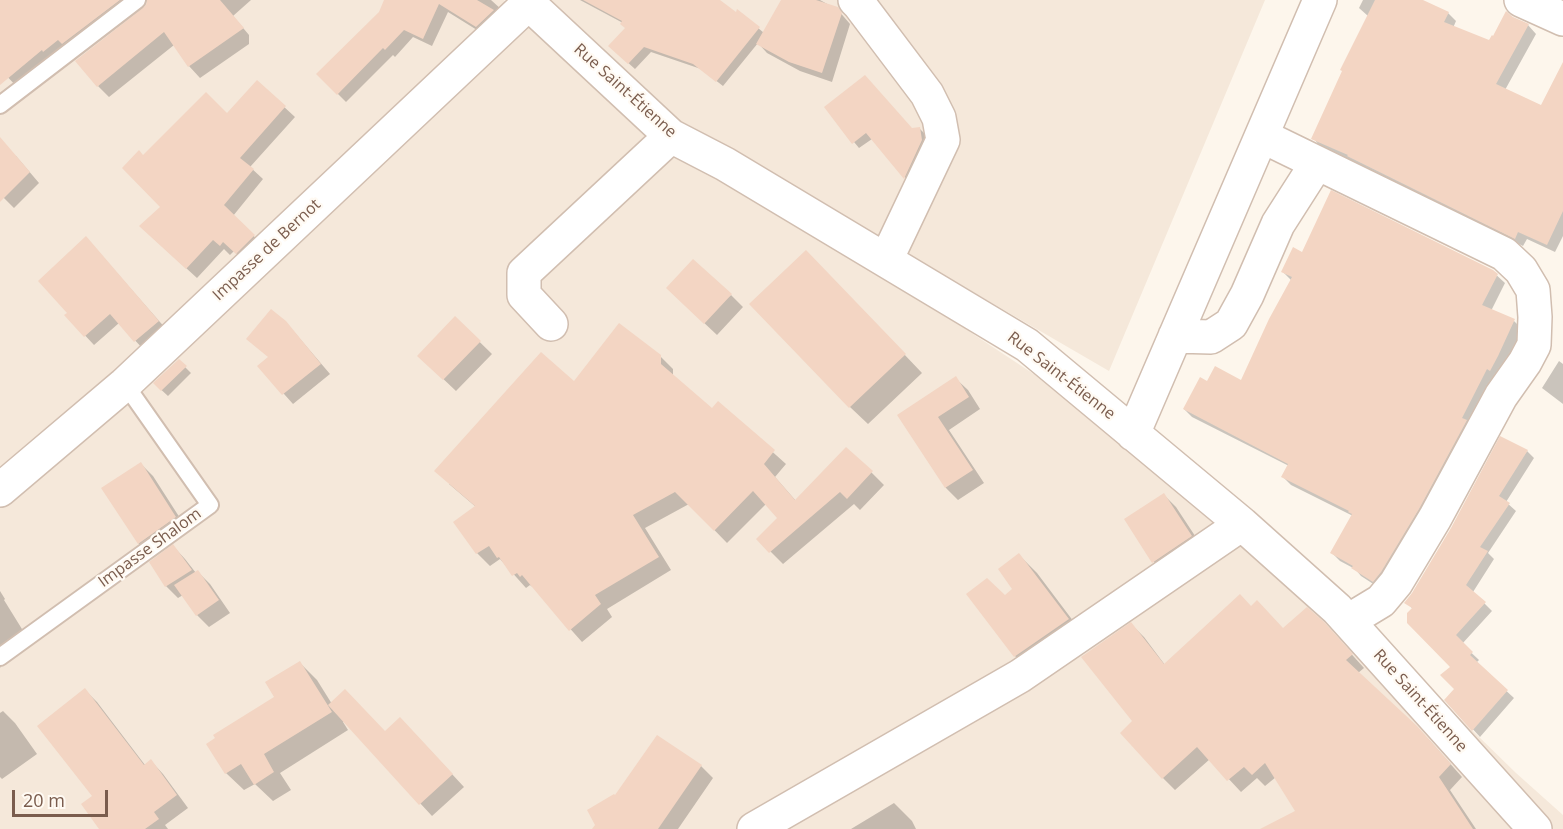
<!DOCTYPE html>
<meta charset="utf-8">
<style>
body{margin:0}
#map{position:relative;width:1563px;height:829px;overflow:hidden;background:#fdf6ec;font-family:"Open Sans",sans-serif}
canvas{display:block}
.scale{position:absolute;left:12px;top:790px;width:96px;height:27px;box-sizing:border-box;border:3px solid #7a5c4d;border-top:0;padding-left:8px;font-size:18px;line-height:21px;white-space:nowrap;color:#7a5c4d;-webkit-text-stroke:4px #fffaf3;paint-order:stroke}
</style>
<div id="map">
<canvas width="1563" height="829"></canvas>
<div class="scale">20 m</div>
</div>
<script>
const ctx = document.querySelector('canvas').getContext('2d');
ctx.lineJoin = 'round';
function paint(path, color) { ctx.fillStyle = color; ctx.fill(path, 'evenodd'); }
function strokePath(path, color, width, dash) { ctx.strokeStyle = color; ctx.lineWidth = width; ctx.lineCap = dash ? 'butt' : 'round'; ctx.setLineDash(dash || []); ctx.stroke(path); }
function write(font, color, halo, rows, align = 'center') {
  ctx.font = font + ' "Open Sans",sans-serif'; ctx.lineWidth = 4.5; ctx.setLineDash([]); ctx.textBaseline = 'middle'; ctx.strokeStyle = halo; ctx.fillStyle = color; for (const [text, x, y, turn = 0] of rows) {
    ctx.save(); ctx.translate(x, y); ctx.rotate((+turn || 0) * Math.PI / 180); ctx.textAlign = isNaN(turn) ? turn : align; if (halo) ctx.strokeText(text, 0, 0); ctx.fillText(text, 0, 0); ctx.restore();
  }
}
const residential = new Path2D(`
 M0,0H504L520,17L976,336L1260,523L1435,694L1516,773L1563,815V829H0Z
 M508,0H1265L1109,371L682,123Z`);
const shadow = new Path2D(`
 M0,0H251L233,16L249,35V44L200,78L189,66L174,45L109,97L98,86L145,9L149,0L142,3L20,90L0,69Z
 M393,0H491L502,10L485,35L448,12L432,46L413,37L395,57L393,55L346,102L318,74Z
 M580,0H717L736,14L738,11L764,33L783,0H820L838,10L850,24L832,82L800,71L767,53L758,43L723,86L701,69L651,52L635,69L616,52L626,29L623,23Z
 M1363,0H1420L1448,13L1456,21L1453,28L1489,42L1528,25L1536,34L1505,90L1542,107L1563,71V236L1555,252L1527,239L1523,246L1357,165L1353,161L1321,147L1313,138L1368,16L1359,8Z
 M257,82L295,117L250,167L263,179L233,216L264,246L246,263L234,251L230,255L224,249L197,278L151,236L162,207L143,157L227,115Z
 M826,108L912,130L920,129L926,135L927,147L910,183L872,139L859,148Z
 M0,151L16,156L39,183L14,208L0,194Z
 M94,247L167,330L144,350L119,323L94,345L66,315L69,313Z
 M1303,254L1492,271L1505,283L1491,311L1514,321L1522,329L1506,364L1381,589L1361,576L1355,569L1340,561L1332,553L1353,516L1291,485L1283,477L1289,466L1192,417L1184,409L1208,383L1242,382L1292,281L1283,272Z
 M824,270L922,373L868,424L850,407Z
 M731,295L743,307L717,335L700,319Z
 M455,318L492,354L456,391L419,356Z
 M295,333L330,374L293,404L259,366Z
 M660,356L673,369V376L712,410L718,403L786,464L775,477L796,501L871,472L884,485L860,510L854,504L783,564L758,539L779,519L766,504L727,543L689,504L645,528L671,570L607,609L612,617L582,642L534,588L530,585L526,588L500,559L490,566L477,553L455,522L476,507L449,484L574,384Z
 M179,361L191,373L168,396L155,384Z
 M1559,361L1563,364V404L1542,388Z
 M955,378L968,390L980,409L949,430L984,483L958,500L946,488L899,416Z
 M1527,451L1534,458L1506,502L1516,511L1488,553L1494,559L1473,592L1492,611L1462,644L1479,660L1476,663L1514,698L1480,737L1446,700L1456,689L1452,667L1413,609L1406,602Z
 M141,464L153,476L187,529L151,556L139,544L103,488Z
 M1164,495L1176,507L1203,548L1166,574L1154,562Z
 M173,546L185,559L196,573L198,572L210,584L230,613L209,627L197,615L183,595L178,598L166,586Z
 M1019,555L1037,573L1086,638L1033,674L1015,656L968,594L1005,597L1014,590Z
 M0,591L5,599L4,600L30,642L5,660L0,668Z
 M1251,608L1283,630L1336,637L1364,668L1358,673L1430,741L1462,777L1450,790L1476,829H1291L1298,811L1276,777L1265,786L1257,778L1241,792L1210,759L1175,790L1163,778L1135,721L1131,624L1144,637L1165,665Z
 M300,663L317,680L332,704L385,733L412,731L464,787L432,816L344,721L343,722L348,730L280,773L291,790L273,801L255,784L244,790L226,773Z
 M85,690L97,702L145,765L151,761L163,774L188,808L165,825L168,829H101L94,797Z
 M3,711L15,723L37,754L2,779L0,777V713Z
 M701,766L713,778L678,829H599Z
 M894,803L912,821L916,829H851Z`);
const building = new Path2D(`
 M0,0H120L62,44L58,40L43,52L42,50L0,85Z
 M147,0H220L244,28L188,67L164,32L97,87L75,61L143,8L146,5Z
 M384,0H477L494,10L476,27L439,4L423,39L404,30L385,50L383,48L337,95L316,74L379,12Z
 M583,0H720L736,12L737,9L760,27L716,82L693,64L644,47L628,64L608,46L625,28L620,24L622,21Z
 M781,0H816L838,7L842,13L822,73L789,62L756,44Z
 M1375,0H1423L1449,12L1444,22L1489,40L1492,35L1493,36L1506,11L1513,17L1529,24L1496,84L1541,105L1563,62V211L1547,245L1518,232L1515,239L1347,156L1348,155L1311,139L1342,71L1340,70Z
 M865,75L912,128L920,127L922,140L904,179L866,133L852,144L824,107Z
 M257,80L286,106L240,158L254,169L224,205L255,235L236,254L223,242L220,246L213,240L186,269L139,226L160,207L122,168L139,150L143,155L206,92L227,113Z
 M0,137L30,172L0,202Z
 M1331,190L1493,270L1498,274L1482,305L1515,319L1498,356L1490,371L1487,369L1462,418L1467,420L1419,509L1381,572L1373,582L1351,568L1353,566L1330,553L1352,514L1348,512L1349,511L1281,477L1288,464L1183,409L1200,377L1207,381L1215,366L1241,380L1269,319L1292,277L1281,272L1293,247L1302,252Z
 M86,236L159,321L134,342L110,314L84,337L64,315L67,313L38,281Z
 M806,250L906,354L849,408L749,304Z
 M693,259L732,294L704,324L666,288Z
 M271,309L286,321L321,364L282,395L257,366L268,357L246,339Z
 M455,316L481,341L443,380L417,356Z
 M619,323L661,355V364L712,408L718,401L775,450L764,464L795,500L846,447L873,471L847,499L840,492L769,553L756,539L777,518L753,491L714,531L675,492L633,515L659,557L595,595L601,604L569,631L522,575L520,577L517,573L512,576L499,557L497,558L489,546L476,554L453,522L475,506L434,471L541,352L574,381Z
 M179,359L187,366L161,391L153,383Z
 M956,376L969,397L938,417L973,470L945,488L897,415Z
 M1500,436L1528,450L1499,496L1510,503L1480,547L1488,551L1466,585L1486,602L1456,635L1473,652L1470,655L1508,690L1472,731L1444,700L1454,689L1440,675L1450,667L1407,623V613L1412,608L1404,603L1412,593L1451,528Z
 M141,462L176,517L138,544L101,488Z
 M1164,493L1192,536L1152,563L1124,519Z
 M173,544L192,570L165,587L149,562Z
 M1019,553L1069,619L1014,657L966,594L987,578L1005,595L1012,589L998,569Z
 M198,570L219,600L196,616L174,585Z
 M1240,594L1251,606L1257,600L1283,628L1307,607L1324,622L1353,654L1346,660L1417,726L1451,764L1439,777L1473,829H1260L1295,811L1265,763L1252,775L1244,767L1227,781L1197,747L1162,779L1120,733L1132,721L1081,657L1131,622L1164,664Z
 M300,661L332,712L264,754L274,772L254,785L241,764L225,774L206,744L215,738L213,735L274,697L265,682Z
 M85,688L144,765L151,759L177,795L154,812L159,819L145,829H99L81,804L92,796L37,726Z
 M345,689L385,731L400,717L453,774L419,805L328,705Z
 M657,735L702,765L658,829H592L595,825L587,810L614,794L615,795Z`);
const service = new Path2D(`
 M0,105L137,0
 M0,657L210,505L125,384`);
const minor = new Path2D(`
 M525,0L671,136L725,164L1027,345L1242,524L1337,609L1535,829
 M855,0L859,4L927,94L939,118L943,140L886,260
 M1521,0L1563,19
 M1262,136L1504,254L1521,270L1533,290L1535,317L1534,345L1525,362L1501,396L1435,518L1396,583L1381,601L1348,621
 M551,324L524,295V273L671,136
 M1175,336L1211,337L1231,324L1247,295L1278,224L1317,163
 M1133,434L1320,0
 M0,490L125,384L529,3
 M754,829L1020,676L1242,524`);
const streetNames = [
 ["Rue Saint-Étienne",625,91,42],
 ["Impasse de Bernot",267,250,-43],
 ["Rue Saint-Étienne",1061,376,38],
 ["Impasse Shalom",150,548,-36],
 ["Rue Saint-Étienne",1420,701,48]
];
paint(residential, '#f5e8da');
paint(shadow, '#0003');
paint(building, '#f3d5c3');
strokePath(service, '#d1beb0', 20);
strokePath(minor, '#d1beb0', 36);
strokePath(service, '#fff', 16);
strokePath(minor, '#fff', 33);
write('16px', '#7a5c4d', '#fffaf3', streetNames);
</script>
